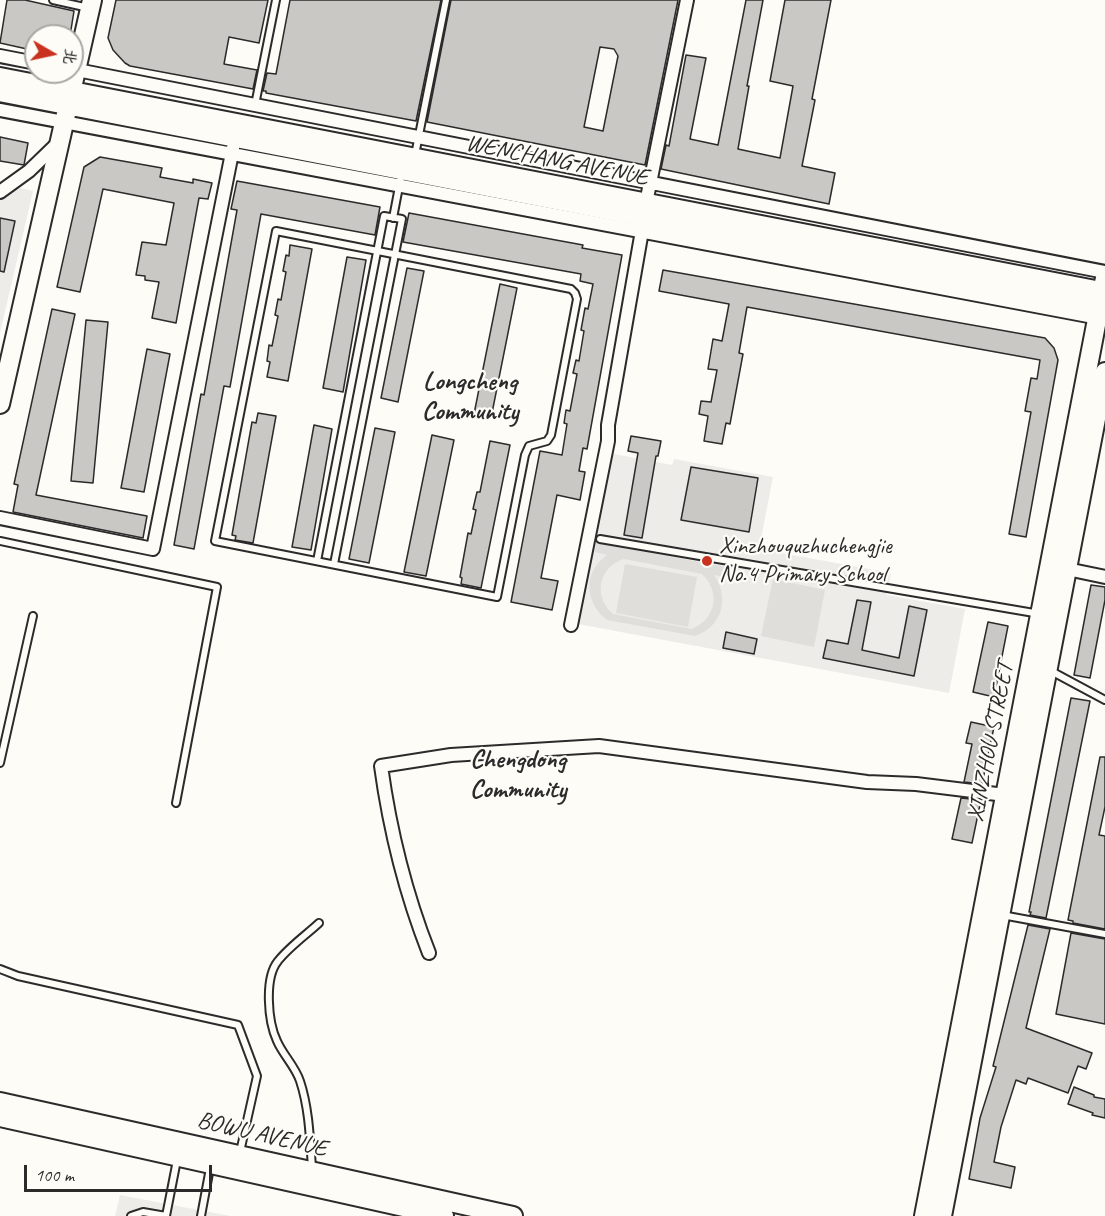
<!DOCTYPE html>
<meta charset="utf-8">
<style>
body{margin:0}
#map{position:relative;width:1105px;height:1216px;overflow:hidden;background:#fdfcf7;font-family:Caveat,"LXGW WenKai TC",sans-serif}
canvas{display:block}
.north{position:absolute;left:24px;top:24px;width:60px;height:60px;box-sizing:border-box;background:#fdfcf7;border:2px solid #a9a8a5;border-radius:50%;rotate:99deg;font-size:16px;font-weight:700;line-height:24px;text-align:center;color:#2b2b2b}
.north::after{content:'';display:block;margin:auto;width:21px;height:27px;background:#c8321e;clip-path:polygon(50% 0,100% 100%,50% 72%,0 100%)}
.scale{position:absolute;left:24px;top:1165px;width:188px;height:27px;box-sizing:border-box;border:3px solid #2b2b2b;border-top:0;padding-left:8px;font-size:18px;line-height:21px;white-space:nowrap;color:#2b2b2b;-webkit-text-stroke:4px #fdfcf7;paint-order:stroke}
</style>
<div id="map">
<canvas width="1105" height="1216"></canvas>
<div class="north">北</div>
<div class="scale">100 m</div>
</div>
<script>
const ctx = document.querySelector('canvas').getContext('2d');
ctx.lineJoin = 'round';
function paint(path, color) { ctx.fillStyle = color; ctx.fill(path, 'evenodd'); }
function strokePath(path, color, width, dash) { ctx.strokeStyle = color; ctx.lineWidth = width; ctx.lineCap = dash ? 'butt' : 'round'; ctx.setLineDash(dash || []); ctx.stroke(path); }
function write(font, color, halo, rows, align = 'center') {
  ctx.font = font + ' Caveat,sans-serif'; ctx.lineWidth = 4.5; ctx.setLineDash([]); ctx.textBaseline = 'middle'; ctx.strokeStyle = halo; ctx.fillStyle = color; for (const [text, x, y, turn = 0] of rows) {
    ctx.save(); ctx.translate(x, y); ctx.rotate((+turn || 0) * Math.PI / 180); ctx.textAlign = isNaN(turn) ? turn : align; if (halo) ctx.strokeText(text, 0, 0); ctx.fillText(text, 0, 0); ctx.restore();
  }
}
const built = new Path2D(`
 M16,187L33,191L0,333V201Z
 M609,453L672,465L674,459L773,477L759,549L891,573L887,595L965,609L949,693L578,624Z
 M120,1195L230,1216H115Z`);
const green = new Path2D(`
 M596,543L732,568L730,578L714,575C730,598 722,627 695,636L607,620C584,602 583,572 607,555L595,552ZM624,559L702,574C721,592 716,619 692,629L613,614C593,597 598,567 624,559Z
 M625,564L697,577L688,627L616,613Z
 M773,579L825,590L814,647L761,636Z`);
const building = new Path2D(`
 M7,0H25L74,11L70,36H36V51L0,43Z
 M116,0H268L259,43L229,37L224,64L257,70L253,89L130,66L125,63L113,50L108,38Z
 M290,0H441L416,121L266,93V91H263L267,73L276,74Z
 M451,0H678L645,165L427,122ZM600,47L614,49L618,56L603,131L584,127Z
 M746,0H763L747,86H749L738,149L780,158L793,86L770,81L785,0H831L812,99L815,100L802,166L835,173L829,204L661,169L666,145L669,146L686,55L706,58L690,139L718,145Z
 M0,137L28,143L24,165L0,161Z
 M100,157L162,168L160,177L193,183V179L212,183L208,199L199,198L176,323L152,318L159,282L145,280V276L136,275L142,242L166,245L174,203L103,189L80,292L57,287L84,167Z
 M237,181L380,207L375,235L261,214L230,387L224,386L194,549L174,545L201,394L204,395L237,210L231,209Z
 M409,213L583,245L582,248L622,255L587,449L583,448L579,471L585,472L580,500L557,495L541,578L558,581L552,610L511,602L540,451L562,455L567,424L564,423L566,410L570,411L577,374L573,373L576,360L579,361L584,331L581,330L585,308L588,309L593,284L580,281L581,274L403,242Z
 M0,218L15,221L4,272L0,271Z
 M290,245L312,249L288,381L267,377L270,362L267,361L269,345L272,346L278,316L275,315L278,299L281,300L286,272L283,271L286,255L289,256Z
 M347,257L366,260L343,392L323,388Z
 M407,268L424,271L398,402L381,398Z
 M663,270L1045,338L1054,348L1058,360L1026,537L1009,534L1031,412L1025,411L1031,378L1037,379L1040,360L747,307L739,353L743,354L730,424L726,423L722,444L704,441L708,416L699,414L701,401L711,402L717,370L708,369L713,339L722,341L729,304L659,291Z
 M500,284L517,288L491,418L474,414Z
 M52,309L75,314L36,495L147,516L143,538L13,512L18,485L14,484Z
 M86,320L108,322L93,483L71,481Z
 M147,349L170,354L144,492L121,488Z
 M258,413L276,416L253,543L235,540L236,536L232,535L252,422L256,423Z
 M314,425L332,429L311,550L292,547Z
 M375,428L395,432L369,563L349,559Z
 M432,435L454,440L426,576L404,572Z
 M631,436L661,441L658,456H656L642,538L624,535L638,453L628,451Z
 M490,441L510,445L481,588L461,584L462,578L460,577L468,533L471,534L476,510L473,509L477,492H480Z
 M691,467L758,478L749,532L681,520Z
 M1091,585L1105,587V600L1090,678L1074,675Z
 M857,600L871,602L862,650L899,658L909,606L927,610L914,676L823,658L827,640L848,644Z
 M988,622L1008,626L994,697L973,692Z
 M726,632L757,639L754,654L723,648Z
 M1071,698L1090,701L1046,918L1030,915L1031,912H1029Z
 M971,722L994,727L982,784L964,782L972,744L966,743Z
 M1100,757H1105V807L1099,835L1105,836V929L1073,923V921L1068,920Z
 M961,798L981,800L972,843L952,839Z
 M1028,925L1050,929L1026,1028L1092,1053L1086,1069L1078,1066L1068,1093L1028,1078L1026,1084L1016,1080L1001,1127L994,1162L1015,1167L1011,1188L969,1179L980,1118L996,1067L993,1066Z
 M1071,933L1105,939V1024L1056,1014Z
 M1074,1087L1094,1095V1097L1105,1099V1118L1092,1115L1093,1113L1068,1104Z`);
const lane = new Path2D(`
 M53,0L89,8
 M255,105L276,0
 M415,155L446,0
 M393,218L402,171
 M276,231L571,289L575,293L577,299L551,435L547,441L529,446L525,455L497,597L215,541Z
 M600,539L1040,614
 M0,541L217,587L176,803
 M317,561L384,216L402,219L334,564
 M1051,671L1105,700
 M0,763L33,616
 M1002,915L1105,934
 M0,969L18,976L238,1025L257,1076L240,1152
 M312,1168C310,1139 309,1108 300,1081C295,1066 283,1055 277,1041C268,1022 264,978 278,961C289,947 306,935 319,923
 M131,1216L143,1212L166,1216
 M166,1216L177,1160
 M201,1216L210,1168`);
const street = new Path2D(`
 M0,56L36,63
 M72,69L1105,272
 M0,110L1104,319
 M0,192L29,171L59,142
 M646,203L687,0
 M0,518L153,549L233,148
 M1067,569L1105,577
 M571,625L608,441V425L643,225
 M429,953C405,892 390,831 381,766L451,755L599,746L867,782L916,784L1005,795`);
const secondary = new Path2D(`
 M0,77L1105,292
 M0,92L1105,307
 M0,404L92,0
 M0,1102L513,1216
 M0,1117L444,1216
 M924,1216L1105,278
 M942,1216L1105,372`);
const markers = [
 [707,561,6,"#c8321e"]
];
const streetNames = [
 ["WENCHANG AVENUE",557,161,11],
 ["XINZHOU STREET",991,742,-79],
 ["BOWU AVENUE",262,1135,13]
];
const poiNames = [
 ["Xinzhouquzhuchengjie",719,547],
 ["No.4 Primary School",719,575]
];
const neighbourhoodNames = [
 ["Longcheng",470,382],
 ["Community",470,412],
 ["Chengdong",518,760],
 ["Community",518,790]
];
paint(built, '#edece8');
paint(green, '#dfdeda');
paint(building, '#c9c8c4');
strokePath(building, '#2b2b2b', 1.5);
strokePath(lane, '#2b2b2b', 10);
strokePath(street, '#2b2b2b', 16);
strokePath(secondary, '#2b2b2b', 22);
strokePath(lane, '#fdfcf7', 6);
strokePath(street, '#fdfcf7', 12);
strokePath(secondary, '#fdfcf7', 18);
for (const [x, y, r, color] of markers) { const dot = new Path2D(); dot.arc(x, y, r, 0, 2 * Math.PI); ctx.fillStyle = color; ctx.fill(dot); strokePath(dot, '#fdfcf7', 2); }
write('24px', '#2b2b2b', '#fdfcf7', streetNames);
write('24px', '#2b2b2b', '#fdfcf7', poiNames, 'left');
write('bold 26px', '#2b2b2b', '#fdfcf7', neighbourhoodNames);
</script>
